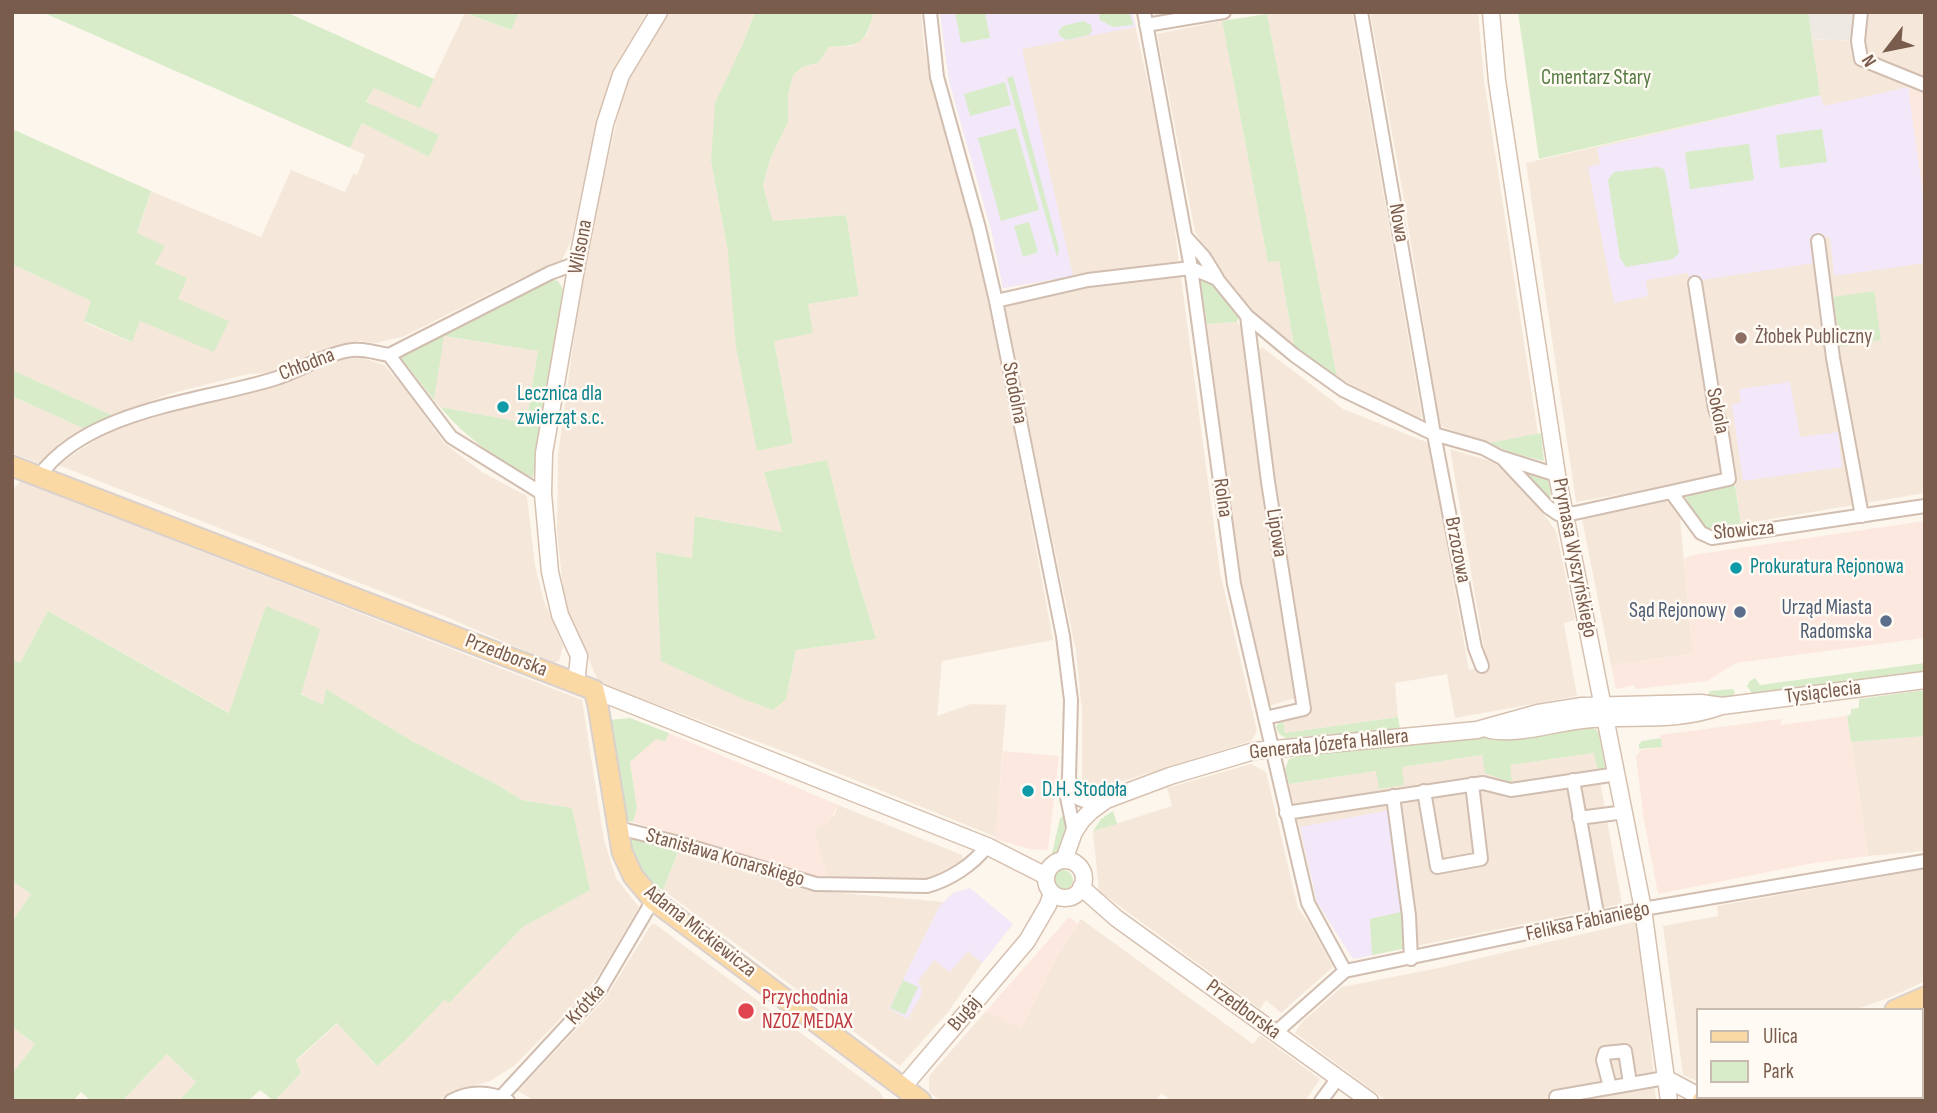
<!DOCTYPE html>
<meta charset="utf-8">
<style>
body{margin:0}
#map{position:relative;width:1937px;height:1113px;overflow:hidden;background:#fdf6ec;font-family:"Sofia Sans Condensed",sans-serif}
canvas{display:block}
.frame{position:absolute;inset:0;border:14px solid #7a5c4d;pointer-events:none}
.legend{position:absolute;left:1696px;top:1008px;width:228px;height:91px;box-sizing:border-box;background:#fffaf3;border:2px solid #cabbb1;margin:0;padding:9px 12px;list-style:none;font-size:21px;color:#7a5c4d}
.legend li{display:flex;align-items:center;gap:14px;height:35px}
.legend b{width:35px;border:2px solid #cabbb1}
.north{position:absolute;left:1853px;top:14px;width:70px;height:70px;-webkit-text-stroke:5px #fffaf3;paint-order:stroke;rotate:238deg;font-size:19px;font-weight:700;line-height:28px;text-align:center;color:#7a5c4d}
.north::after{content:'';display:block;margin:auto;width:24px;height:32px;background:#7a5c4d;clip-path:polygon(50% 0,100% 100%,50% 72%,0 100%)}
</style>
<div id="map">
<canvas width="1937" height="1113"></canvas>
<div class="frame"></div>
<ul class="legend">
<li><b style="height:9px;background:#fbd9a5"></b>Ulica</li>
<li><b style="height:19px;background:#d8ecc9"></b>Park</li>
</ul>
<div class="north">N</div>
</div>
<script>
const ctx = document.querySelector('canvas').getContext('2d');
ctx.lineJoin = 'round';
function paint(path, color) { ctx.fillStyle = color; ctx.fill(path, 'evenodd'); }
function strokePath(path, color, width, dash) { ctx.strokeStyle = color; ctx.lineWidth = width; ctx.lineCap = dash ? 'butt' : 'round'; ctx.setLineDash(dash || []); ctx.stroke(path); }
function write(font, color, halo, rows, align = 'center') {
  ctx.font = font + ' "Sofia Sans Condensed",sans-serif'; ctx.lineWidth = 5; ctx.setLineDash([]); ctx.textBaseline = 'middle'; ctx.strokeStyle = halo; ctx.fillStyle = color; for (const [text, x, y, turn = 0] of rows) {
    ctx.save(); ctx.translate(x, y); ctx.rotate((+turn || 0) * Math.PI / 180); ctx.textAlign = isNaN(turn) ? turn : align; if (halo) ctx.strokeText(text, 0, 0); ctx.fillText(text, 0, 0); ctx.restore();
  }
}
const residential = new Path2D(`
 M519,12H647L616,65L597,123L571,241L561,262L525,276L402,337L376,343L359,341L342,344L301,364L275,372L248,374L169,394L114,416L12,370V264L91,301L84,322L131,342L140,321L178,299L137,234L151,191L261,237L291,170L345,192L353,174L357,175L365,155L350,148L362,123L429,157L438,135L366,103L374,88L420,107L465,13L510,30Z
 M667,12H755L742,46L711,161L728,252L793,443L774,341L808,304L859,296L846,215L773,221L763,186L770,159L788,122V95L793,75L802,67L818,63L829,47L852,46L867,35L874,12H921L924,47L948,147L975,235L993,317L1053,640L942,661L937,716L971,704L1006,705L996,837L788,753L599,683L565,605L557,532L558,455L584,265L621,102L636,61ZM827,460L853,564L876,639L796,650L786,699L657,552L692,558L696,516L782,532L764,472Z
 M940,12H1132L1168,173L1179,264L1093,273L1003,288L991,229L949,81Z
 M1275,12H1352L1422,417L1416,418L1337,377L1267,14Z
 M1370,12H1478L1484,80L1538,434L1489,443L1440,426L1403,194Z
 M1858,12H1925V93L1908,88L1925,209V493L1741,524L1734,475L1576,502L1526,163L1820,95L1812,39L1854,41Z
 M1222,21L1268,261H1279L1294,346L1237,298L1195,232L1157,34Z
 M1181,277L1220,572L1257,731L1251,741L1082,794V712L1076,651L1003,304L1101,285Z
 M1237,322L1242,327L1296,698L1268,706L1239,576L1207,324Z
 M443,336L538,351L526,423L440,407L434,400Z
 M1262,347L1343,409L1429,443L1469,670L1487,666L1450,449L1493,462L1513,478L1531,497L1556,531L1575,620L1564,623L1577,696L1455,718L1447,674L1395,683L1398,717L1285,733L1283,720L1311,716L1279,519L1257,355Z
 M350,357L363,358L384,365L405,389L444,443L482,472L527,496L535,566L544,601L563,646L559,661L553,663L449,618L58,465L100,437L133,420L285,382Z
 M12,396L87,430L41,464L12,453Z
 M21,481L582,700L604,840L616,878L639,907L602,970L583,996L514,1066L490,1081L454,1091L436,1101H274L301,1073L296,1061L338,1023L376,1066L408,1038L444,999L449,1002L523,927L589,890L572,808L522,800L496,784L412,741L327,690L323,706L301,693L266,607L230,713L48,611L20,663L12,659V490Z
 M1664,500L1679,508L1693,654L1611,665L1582,519Z
 M1925,736V851L1868,856L1851,742Z
 M1595,753L1622,904L1353,959L1317,902L1289,784L1377,771L1380,789L1401,767L1483,755L1511,783L1509,765Z
 M1251,764L1266,772L1298,908L1310,925L1333,967L1281,1013L1266,1000L1260,1009L1099,891L1093,831L1172,806L1167,788Z
 M838,805L962,855L963,860L930,880L828,881L814,830L835,814Z
 M678,852L807,890L944,902L953,893L970,888L1013,924L982,963L949,1011L900,1066L663,890Z
 M1925,869V981L1891,997L1854,1010H1697V1081L1683,1075L1663,926L1718,916L1717,906Z
 M12,881L31,894L12,922Z
 M1081,919L1253,1044L1260,1035L1320,1079L1305,1101H1172L1161,1093L1156,1101H941L929,1092V1076L986,1011L1021,1028L1058,955Z
 M1634,922L1637,924L1644,971L1656,1101H1387L1295,1033L1301,1023L1342,987L1438,968Z
 M655,924L880,1092L885,1101H535L518,1091L605,999L651,925Z
 M1925,1018V1101H1758L1756,1097H1921V1019Z
 M12,1027L35,1044L12,1074Z
 M167,1054L196,1082L179,1101H122Z`);
const commercial = new Path2D(`
 M1908,87L1925,93V209Z
 M1925,521V638L1736,663L1707,681L1635,689L1634,685L1616,689L1611,665L1693,654L1684,559L1692,555Z
 M1847,716L1868,856L1808,864L1658,894L1643,815L1636,756L1641,750L1662,747L1660,735L1781,719V725Z
 M669,733L838,805L828,824L814,830L828,881L633,822L637,808L630,762L656,738L665,742Z
 M1003,751L1059,756L1048,850L1030,849L995,839Z
 M1069,917L1078,924L1058,955L1021,1029L986,1011Z`);
const industrial = new Path2D(`
 M1808,12H1858L1854,41L1812,39Z`);
const education = new Path2D(`
 M940,12H1132L1136,27L1022,49L1073,276L1003,288L991,229L949,81Z
 M1908,87L1925,209V263L1834,276L1830,237L1812,238L1809,239L1815,263L1689,282L1688,273L1646,280L1648,296L1614,303L1588,167L1600,164L1597,148L1820,95L1824,106Z
 M1790,382L1800,437L1838,432L1842,467L1743,481L1732,405L1741,402L1739,389Z
 M1390,810L1405,911L1370,919L1372,955L1353,959L1317,902L1300,827Z
 M970,888L1013,924L982,963L968,951L950,972L934,960L918,981L922,990L921,996L907,1019L889,1008L939,907L953,893Z`);
const green = new Path2D(`
 M42,12H286L434,79L420,108L374,88L366,102L439,135L429,157L362,123L350,148Z
 M463,12H519L511,30Z
 M755,12H874C865,43 862,46 829,47L818,63L802,67L793,75L788,95V122L770,159L763,186L773,221L846,215L859,296L808,304L813,333L774,341L793,443L757,451L736,347L728,252L711,161L715,103L742,46Z
 M955,12H985L990,38L961,43Z
 M1105,12H1128L1134,25L1113,27L1100,20L1099,13Z
 M1518,12H1808L1820,95L1539,159Z
 M1267,14L1337,377L1294,346L1279,261L1268,262L1222,21Z
 M1083,21L1091,25L1092,31L1089,35L1066,40L1060,36L1058,32L1063,26Z
 M1013,76L1059,249L1057,257L1007,78Z
 M1005,82L1011,105L970,116L964,94Z
 M1016,128L1039,210L1001,221L978,138Z
 M12,129L151,191L137,233L165,246L155,264L187,278L178,299L229,321L214,352L140,321L132,342L84,321L91,301L12,264Z
 M1822,129L1827,162L1780,168L1776,135Z
 M1749,144L1754,180L1690,189L1685,152Z
 M1657,167L1664,169L1666,176L1679,253L1673,259L1626,267L1620,258L1608,180L1614,172Z
 M1029,222L1038,252L1023,257L1014,226Z
 M1201,278L1214,283L1212,285L1239,317L1237,322L1207,324L1201,286H1198Z
 M550,279L558,281L563,289L533,478C497,459 467,439 440,407L526,423L538,351L444,336L434,400L401,358L403,354Z
 M1874,291L1881,340L1841,347L1833,297Z
 M12,370L114,416L87,430L12,396Z
 M1541,433L1544,461L1510,452L1489,443Z
 M827,460L853,564L876,639L796,650L786,699L773,710L743,699L661,661L656,552L692,558L695,516L782,532L764,472Z
 M1527,473L1549,481L1551,498L1546,499L1525,474Z
 M1723,484L1725,487L1735,485L1741,524L1721,529L1702,528L1685,496L1688,493Z
 M266,606L320,629L301,694L323,705L326,689L412,741L496,784L522,800L572,808L590,890L523,927L449,1003L444,1000L408,1038L377,1066L337,1023L296,1060L301,1073L274,1101L260,1090L248,1101H179L196,1082L167,1054L122,1101H91L81,1092L73,1101H12V1074L35,1044L12,1027V922L31,894L12,881V659L20,663L48,611L229,713Z
 M1925,663V672L1765,693H1752L1747,686L1750,681L1755,678L1760,685Z
 M1733,689L1735,692L1733,696L1705,699L1710,691Z
 M1925,690V736L1851,742L1847,716L1851,714V709L1859,708V699Z
 M1398,717L1400,729L1287,738C1281,736 1277,733 1276,726L1283,720L1285,733Z
 M630,718L669,733L665,742L656,739L630,762L637,808L633,822L623,820L609,720Z
 M1589,727L1597,730L1599,735L1606,770L1598,772L1594,753L1510,765L1512,783L1485,773L1482,755L1402,767L1404,785L1379,789L1376,771L1289,784L1285,769L1289,759L1298,756V751Z
 M1661,738L1662,747L1639,749V744L1642,741Z
 M1113,811L1117,824L1093,831L1101,819Z
 M1067,813L1071,830L1057,858L1042,861L1051,858L1060,818Z
 M626,839H636L678,852L663,890L645,881Z
 M1053 880a10 10 0 1 1 20 0a10 10 0 1 1-20 0Z
 M1405,911L1407,948L1372,955L1370,919Z
 M903,980L918,987L905,1015L890,1008Z`);
const street = new Path2D(`
 M930,12L937,77L979,228L996,301L1063,636L1071,700L1069,778L1066,792L1074,832
 M1144,12L1191,268L1234,584L1308,903L1345,971
 M1361,12L1434,434L1475,648L1482,666
 M1861,12L1858,41L1861,59L1925,85
 M1146,25L1224,12
 M1186,237L1204,257L1217,278
 M1818,241L1833,358L1862,516
 M996,301L1088,280L1191,268L1217,279L1247,316L1294,355L1343,390L1434,434L1483,448L1500,457L1557,475
 M1247,316L1268,482L1304,709L1265,718
 M389,355L451,437L543,494
 M1503,459L1548,507L1558,514L1575,513L1671,492L1701,533L1712,538L1925,506
 M39,476C89,408 202,402 277,378C300,370 322,356 346,351C360,347 376,353 389,355L550,273L577,263
 M1671,492L1729,479L1720,422L1715,409L1695,283
 M1573,780L1598,919
 M1070,781L1079,799L1099,806
 M1424,791L1437,867L1481,859L1472,784
 M1393,796L1409,916L1411,959
 M1286,813L1483,783L1511,790L1617,774
 M1579,818L1625,812
 M618,828L675,842L816,884L927,886C949,880 973,865 987,846
 M1275,1033L1345,971L1643,909L1925,861
 M1610,1087L1603,1060L1605,1053L1625,1051L1630,1083
 M501,1097L600,990L653,900
 M1556,1097L1665,1078
 M451,1101C469,1091 490,1091 508,1101
 M1321,1101L1338,1078`);
const secondary = new Path2D(`
 M1491,12L1497,81L1557,475L1643,909L1669,1101
 M576,683L579,656L560,615L550,572L543,494L544,453L577,263L605,124L621,75L659,12
 M594,690L987,846L1046,876
 M1490,730C1520,735 1553,723 1582,720C1633,714 1671,724 1722,706L1925,680
 M1064,860L1074,832L1082,820L1091,811L1106,800L1170,776L1254,751L1477,730L1538,713L1582,706L1701,703L1722,706
 M1046 879a19 19 0 1 1 38 0a19 19 0 1 1-38 0Z
 M1081,887L1116,918L1370,1101
 M1665,1078L1697,1095
 M903,1087L1027,941L1048,905L1052,893`);
const primary = new Path2D(`
 M12,466L594,690L598,706L622,852L633,876L653,900L921,1101
 M1895,1010L1925,997
 M1702,1101L1709,1097`);
const markers = [
 [1741,338,7,"#8d6e63"],
 [503,407,7,"#0f9aa8"],
 [1736,568,7,"#0f9aa8"],
 [1740,612,7,"#5c6f8a"],
 [1886,621,7,"#5c6f8a"],
 [1028,791,7,"#0f9aa8"],
 [746,1011,9,"#e0444e"]
];
const parkNames = [
 ["Cmentarz Stary",1596,79]
];
const streetNames = [
 ["Nowa",1398,223,80],
 ["Wilsona",581,247,-79],
 ["Chłodna",307,365,-21],
 ["Stodolna",1014,393,79],
 ["Sokola",1717,411,78],
 ["Rolna",1222,498,82],
 ["Słowicza",1744,531,-5],
 ["Lipowa",1276,533,81],
 ["Brzozowa",1457,550,79],
 ["Prymasa Wyszyńskiego",1574,558,79],
 ["Przedborska",506,656,21],
 ["Tysiąclecia",1823,693,-7],
 ["Generała Józefa Hallera",1329,745,-6],
 ["Stanisława Konarskiego",725,858,16],
 ["Feliksa Fabianiego",1588,922,-12],
 ["Adama Mickiewicza",700,932,38],
 ["Krótka",586,1005,-48],
 ["Przedborska",1243,1010,36],
 ["Bugaj",965,1014,-50]
];
const educationNames = [
 ["Żłobek Publiczny",1755,338]
];
const cultureNames = [
 ["Lecznica dla",517,395],
 ["zwierząt s.c.",517,419],
 ["Prokuratura Rejonowa",1750,568],
 ["D.H. Stodoła",1042,791]
];
const serviceNames = [
 ["Urząd Miasta",1872,609],
 ["Radomska",1872,633],
 ["Sąd Rejonowy",1726,612]
];
const healthNames = [
 ["Przychodnia",762,999],
 ["NZOZ MEDAX",762,1023]
];
paint(residential, '#f5e8da');
paint(commercial, '#fde8e0');
paint(industrial, '#efe9e4');
paint(education, '#f3e8fa');
paint(green, '#d8ecc9');
strokePath(street, '#d1beb0', 16);
strokePath(secondary, '#d6c0b0', 19);
strokePath(primary, '#dad1cd', 23);
strokePath(street, '#fff', 12);
strokePath(secondary, '#fff', 16);
strokePath(primary, '#fbd9a5', 19);
for (const [x, y, r, color] of markers) { const dot = new Path2D(); dot.arc(x, y, r, 0, 2 * Math.PI); ctx.fillStyle = color; ctx.fill(dot); strokePath(dot, '#fffaf3', 2.5); }
write('21px', '#537a41', '#fffaf3', parkNames);
write('21px', '#7a5c4d', '#fffaf3', streetNames);
write('21px', '#785e54', '#fffaf3', educationNames, 'left');
write('21px', '#0d838f', '#fffaf3', cultureNames, 'left');
write('21px', '#4e5e75', '#fffaf3', serviceNames, 'right');
write('21px', '#be3a42', '#fffaf3', healthNames, 'left');
</script>
